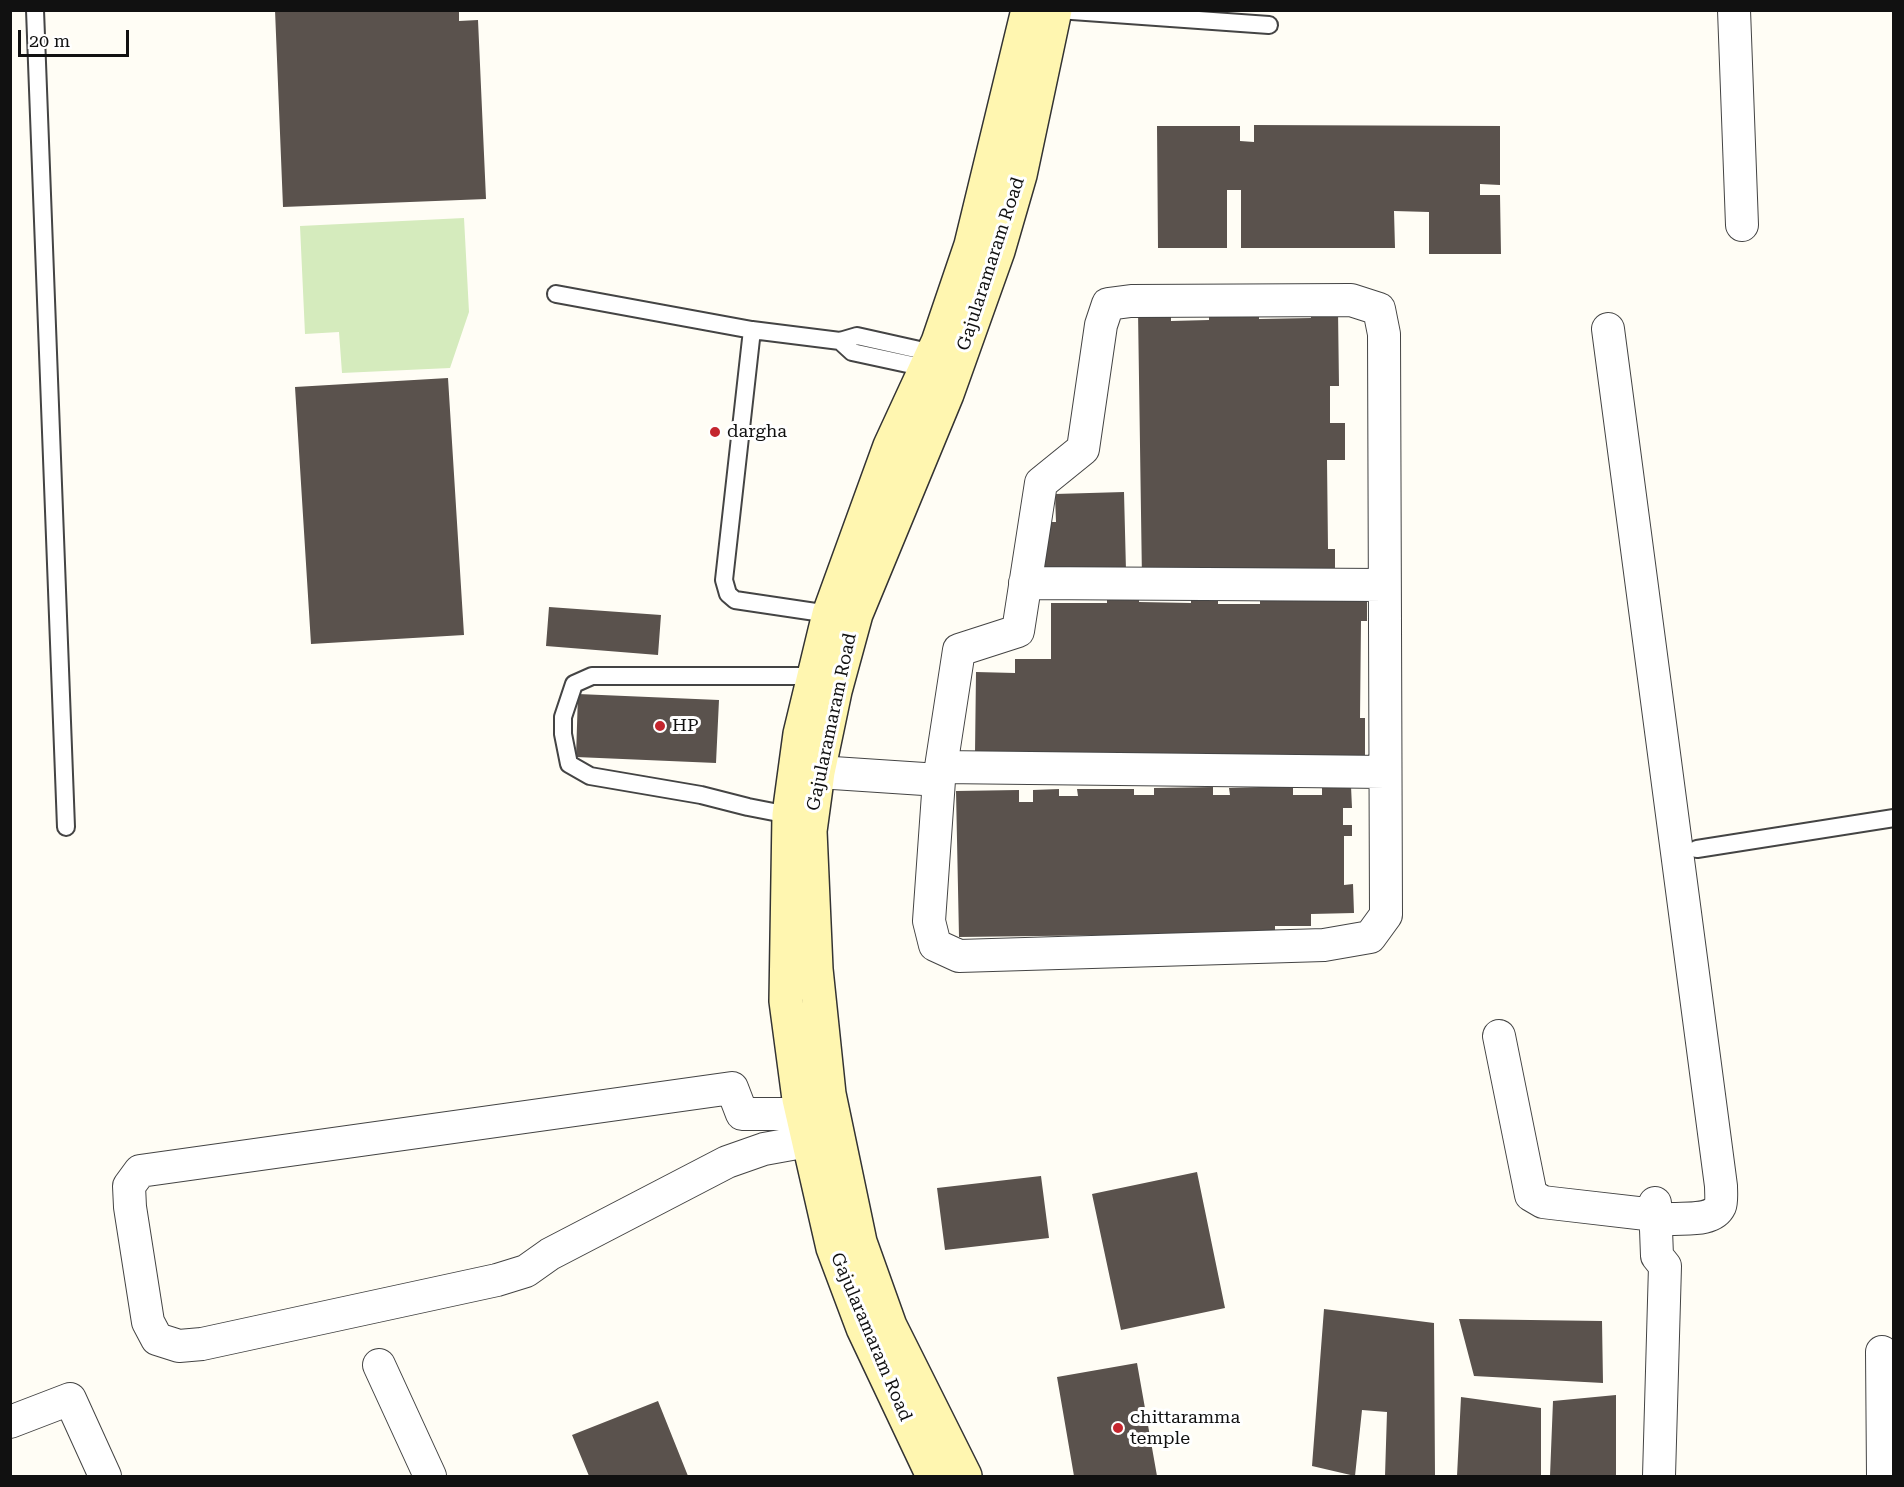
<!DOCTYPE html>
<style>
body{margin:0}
#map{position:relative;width:1904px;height:1487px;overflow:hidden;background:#fffdf5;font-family:"Roboto Serif",serif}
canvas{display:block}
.frame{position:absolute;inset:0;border:12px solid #111;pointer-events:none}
.scale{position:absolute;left:18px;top:30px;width:111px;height:27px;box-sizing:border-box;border:3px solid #111;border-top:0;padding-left:8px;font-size:18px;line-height:21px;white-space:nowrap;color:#111;-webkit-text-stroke:4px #fff;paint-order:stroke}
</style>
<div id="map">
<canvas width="1904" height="1487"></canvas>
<div class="frame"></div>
<div class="scale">20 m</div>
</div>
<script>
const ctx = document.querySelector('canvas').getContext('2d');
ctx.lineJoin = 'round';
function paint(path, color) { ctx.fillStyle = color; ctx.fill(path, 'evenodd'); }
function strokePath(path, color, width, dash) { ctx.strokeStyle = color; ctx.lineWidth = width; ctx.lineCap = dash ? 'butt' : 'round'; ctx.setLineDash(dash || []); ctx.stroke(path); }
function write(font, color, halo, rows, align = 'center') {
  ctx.font = font + ' "Roboto Serif",serif'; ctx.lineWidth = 6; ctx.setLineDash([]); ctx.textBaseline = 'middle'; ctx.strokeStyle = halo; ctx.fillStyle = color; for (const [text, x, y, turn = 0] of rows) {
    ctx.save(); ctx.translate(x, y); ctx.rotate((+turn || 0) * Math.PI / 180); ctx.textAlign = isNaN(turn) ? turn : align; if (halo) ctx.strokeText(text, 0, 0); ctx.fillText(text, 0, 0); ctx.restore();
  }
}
const green = new Path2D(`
 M464,218L469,312L450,368L342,373L339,332L305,334L300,226Z`);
const building = new Path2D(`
 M275,10H459V21L478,20L486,199L283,207Z
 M1254,125L1500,126V185L1480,184V195H1500L1501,254H1429V212L1394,211L1395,248H1241V190H1227V248H1158L1157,126H1240V141L1254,142Z
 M1259,310V319L1311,318V310H1338L1339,386H1330V423H1345V460H1327L1328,549H1335V579L1142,580L1138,311H1171V321L1209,320V311Z
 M448,378L464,635L311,644L295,387Z
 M1124,492L1126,571L1038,572L1036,522H1056L1055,494Z
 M1107,594H1139V602L1191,603V594L1218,595V604H1260V595L1367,597V621H1361L1360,718H1365V758L975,753L976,672L1015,673V659H1051V603H1107Z
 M549,607L661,615L658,655L546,646Z
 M578,694L719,700L716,763L576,757Z
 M1293,786V795H1322V786H1351L1352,808H1343V825H1352V836H1344V885L1353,884L1354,913L1311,914V926H1275V933L959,937L956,791L1019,790V802H1033V790L1059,789V796H1078L1077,789H1134V795H1154V788L1213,787V795H1230L1229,788Z
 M1197,1172L1225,1308L1121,1330L1092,1194Z
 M1041,1176L1049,1238L945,1250L937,1188Z
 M1324,1309L1434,1323L1435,1476H1385L1387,1412L1362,1410L1355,1476L1312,1466Z
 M1459,1319L1602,1321L1603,1383L1474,1376Z
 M1137,1363L1157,1476H1074L1057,1377Z
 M1616,1395V1476H1550L1553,1401Z
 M1461,1397L1541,1408V1476H1457Z
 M658,1401L688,1476H589L572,1435Z`);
const service = new Path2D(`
 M35,10L66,827
 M1058,10L1269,25
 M556,294L752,330L840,341
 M752,330L724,580L728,594L735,600L829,614
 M926,368L852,352L840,341L857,336L933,353
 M789,815L748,807L701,795L590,776L569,764L563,734V717L574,684L592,676H814
 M1697,849L1894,818`);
const minor = new Path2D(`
 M1734,10L1742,225
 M1608,329L1721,1186C1721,1192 1722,1201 1720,1206C1713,1221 1687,1218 1673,1219
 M1025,583L1384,585
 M796,767L818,772L939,780L929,921L935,945L959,956L1324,945L1370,937L1386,915L1384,334L1379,309L1351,300L1131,301L1108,304L1101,325L1083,449L1041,483L1018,631L959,650L939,780
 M941,767L1385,772
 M1499,1036L1531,1195L1543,1202L1551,1203L1655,1215
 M804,1114H742L732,1088L140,1171L129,1186L130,1207L148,1322L157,1339L179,1346L202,1344L497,1280L526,1271L550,1254L727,1162L764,1149L808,1141
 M1655,1203L1657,1256L1665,1266L1659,1476
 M1882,1352L1883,1476
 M379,1365L430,1476
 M10,1422L70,1399L105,1476`);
const secondary = new Path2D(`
 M933,1476L863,1328L833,1248L799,1099L786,1001L789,815L800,734L829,614L890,446L938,342L971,245L1028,10
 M965,1476L890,1326L860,1242L829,1094L816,969L810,831L818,772L835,691L856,614L947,394L998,251L1020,175L1055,10`);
const markers = [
 [715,432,6,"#c4262e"],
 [660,726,6,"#c4262e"],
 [1118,1428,6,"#c4262e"]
];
const streetNames = [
 ["Gajularamaram Road",991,264,-72],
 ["Gajularamaram Road",832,722,-78],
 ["Gajularamaram Road",871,1337,67]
];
const poiNames = [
 ["dargha",727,432],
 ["HP",672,726],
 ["chittaramma",1130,1418],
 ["temple",1130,1439]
];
paint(green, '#d5ebbd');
paint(building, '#5a524d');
strokePath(service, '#444', 20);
strokePath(minor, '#444', 34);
strokePath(secondary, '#333', 36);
strokePath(service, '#fff', 16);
strokePath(minor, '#fff', 32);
strokePath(secondary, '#fff6b0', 33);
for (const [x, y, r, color] of markers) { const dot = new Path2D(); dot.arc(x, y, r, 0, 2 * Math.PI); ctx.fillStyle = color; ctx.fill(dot); strokePath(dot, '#fff', 2); }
write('18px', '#111', '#fff', streetNames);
write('18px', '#111', '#fff', poiNames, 'left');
</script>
